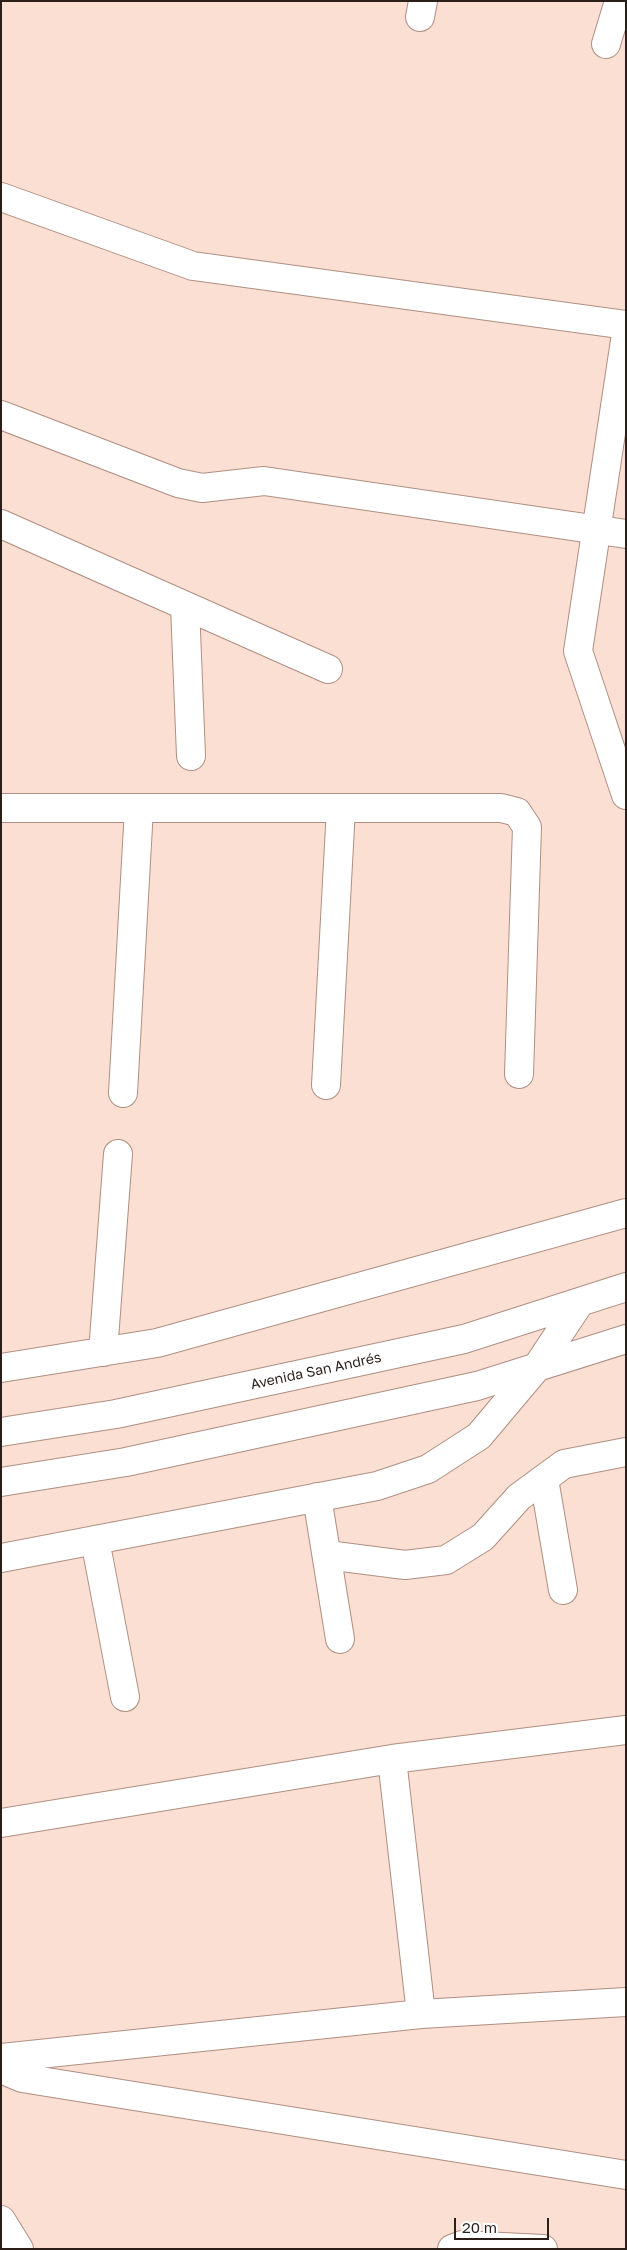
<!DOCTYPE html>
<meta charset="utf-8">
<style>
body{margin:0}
#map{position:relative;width:627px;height:2250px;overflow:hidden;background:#fbdfd3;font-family:"Golos Text",sans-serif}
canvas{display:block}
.frame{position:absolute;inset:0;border:2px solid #2b1e19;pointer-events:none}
.scale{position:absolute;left:454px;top:2218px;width:95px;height:22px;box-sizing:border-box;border:2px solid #2b1e19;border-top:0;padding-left:6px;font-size:15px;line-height:18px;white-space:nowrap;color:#2b1e19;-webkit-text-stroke:4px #fff;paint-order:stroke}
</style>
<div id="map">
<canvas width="627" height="2250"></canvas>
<div class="frame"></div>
<div class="scale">20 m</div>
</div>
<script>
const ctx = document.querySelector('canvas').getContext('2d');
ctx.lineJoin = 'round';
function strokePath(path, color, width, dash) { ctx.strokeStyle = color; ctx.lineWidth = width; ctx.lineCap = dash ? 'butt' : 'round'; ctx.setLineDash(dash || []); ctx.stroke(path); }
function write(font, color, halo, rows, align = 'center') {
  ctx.font = font + ' "Golos Text",sans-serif'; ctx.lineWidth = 4.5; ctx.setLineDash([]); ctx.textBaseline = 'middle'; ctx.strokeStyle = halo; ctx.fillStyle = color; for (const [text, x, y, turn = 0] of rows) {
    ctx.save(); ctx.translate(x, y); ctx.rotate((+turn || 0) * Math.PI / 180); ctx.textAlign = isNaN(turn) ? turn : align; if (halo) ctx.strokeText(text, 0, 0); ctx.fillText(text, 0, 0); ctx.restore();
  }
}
const street = new Path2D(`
 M420,17L423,1
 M606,44L619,1
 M1,197L193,266L626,325
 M626,334L578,651L626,795
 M1,415L178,483L202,488L264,481L626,534
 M1,524L328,669
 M185,606L191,756
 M1,808H501L517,812L527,827L519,1074
 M326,1085L341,808
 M123,1093L139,808
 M103,1352L118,1154
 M1,1368L157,1343L626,1213
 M1,1432L116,1414L464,1339L626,1287
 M544,1479L563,1590
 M1,1482L126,1462L477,1386L626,1339
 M317,1497L340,1639
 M95,1540L125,1697
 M327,1555L405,1565L446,1560L483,1537L519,1497L564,1464L626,1452
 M1,1558L377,1486L428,1469L479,1436L537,1367L580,1302
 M392,1759L421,2014
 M1,1823L392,1759L626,1730
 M1,2058L421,2014L626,2002
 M1,2069L22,2078L626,2175
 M1,2220L19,2249
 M452,2249L462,2245L543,2249`);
const streetNames = [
 ["Avenida San Andrés",316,1371,-12]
];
strokePath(street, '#af8f81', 30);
strokePath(street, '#fff', 28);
write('14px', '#2b1e19', '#fff', streetNames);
</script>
